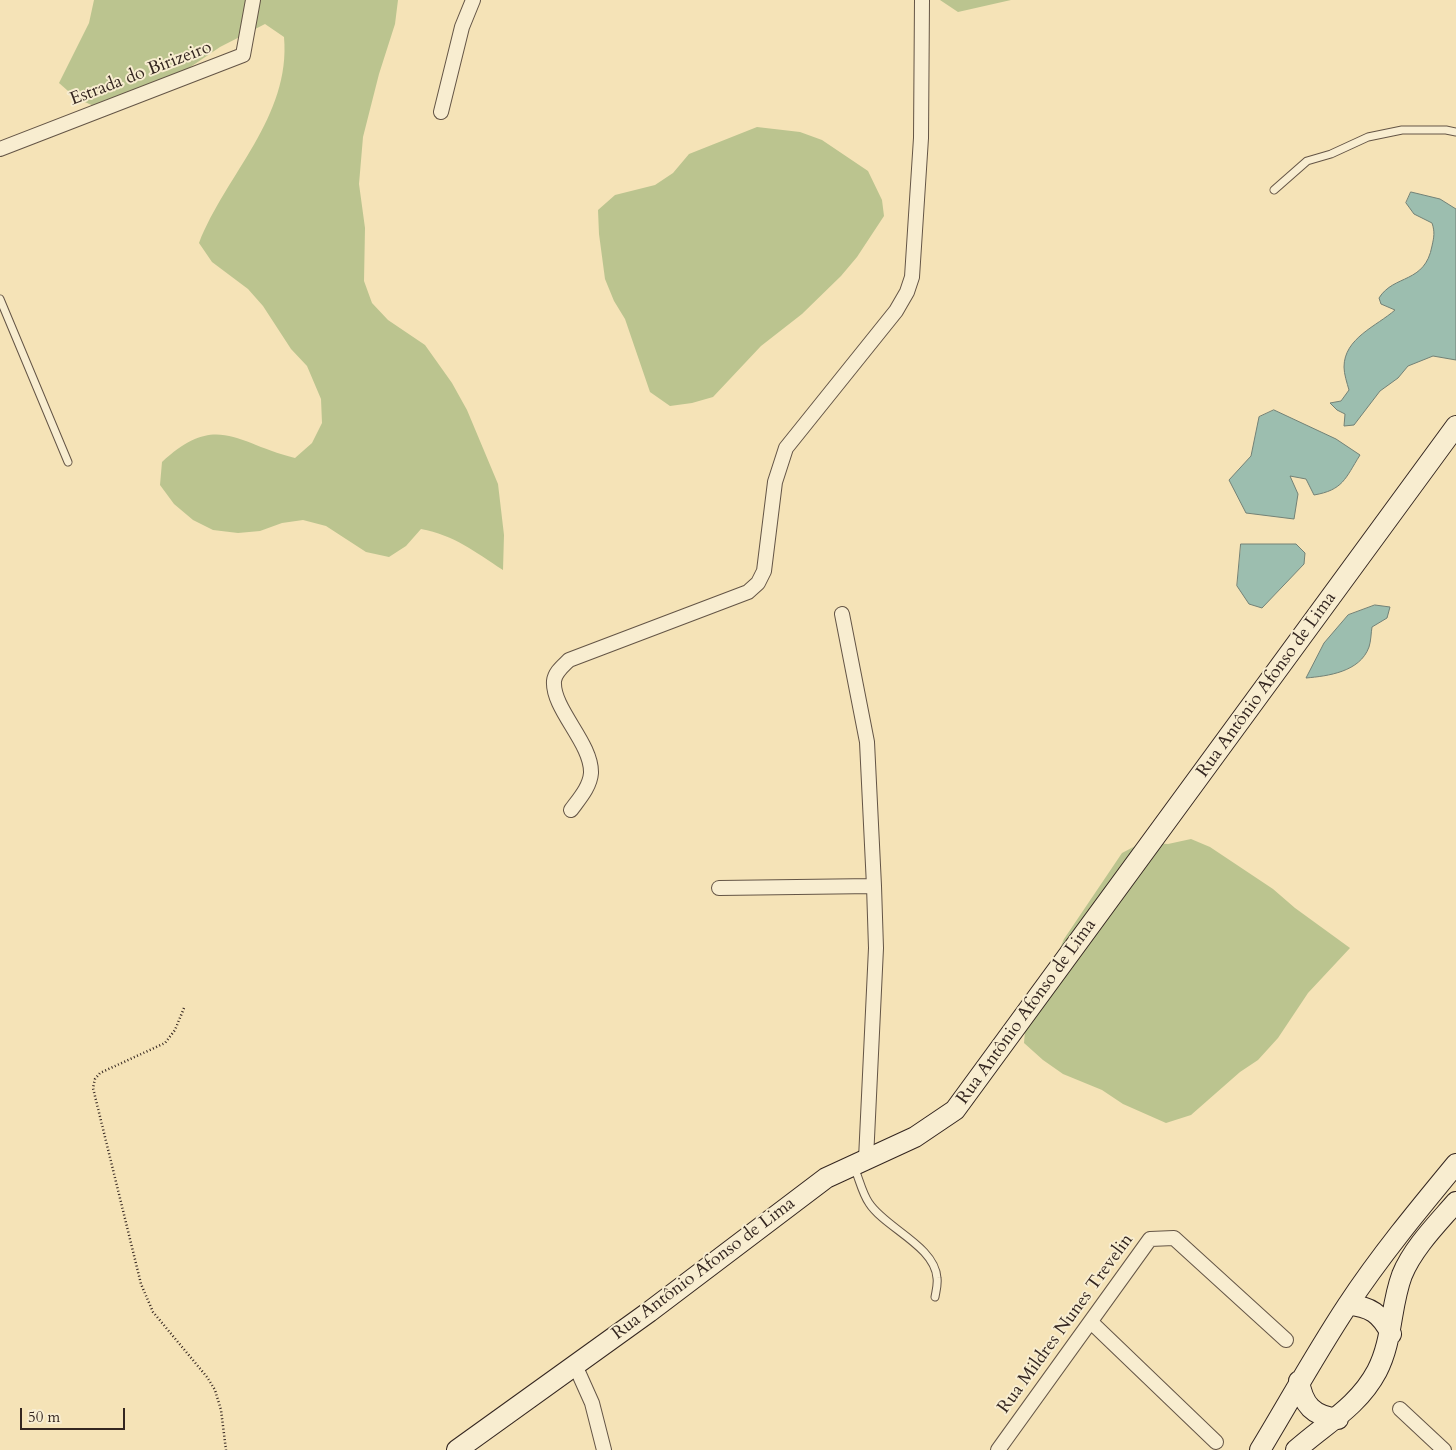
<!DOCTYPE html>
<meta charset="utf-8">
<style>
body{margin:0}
#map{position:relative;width:1456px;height:1450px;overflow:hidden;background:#f5e3b7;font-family:Cardo,serif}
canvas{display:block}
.scale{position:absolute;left:20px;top:1408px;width:105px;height:22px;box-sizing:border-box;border:2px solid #342620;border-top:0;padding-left:6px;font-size:15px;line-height:18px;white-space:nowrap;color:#342620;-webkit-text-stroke:4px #f8edd0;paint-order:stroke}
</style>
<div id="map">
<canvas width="1456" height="1450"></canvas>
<div class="scale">50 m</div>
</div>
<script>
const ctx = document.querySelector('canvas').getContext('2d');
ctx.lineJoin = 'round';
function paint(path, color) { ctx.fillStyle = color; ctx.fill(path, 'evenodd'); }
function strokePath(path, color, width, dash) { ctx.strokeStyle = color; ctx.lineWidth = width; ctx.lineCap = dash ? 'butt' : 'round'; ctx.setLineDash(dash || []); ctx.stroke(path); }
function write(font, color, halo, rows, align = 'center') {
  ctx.font = font + ' Cardo,serif'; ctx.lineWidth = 4; ctx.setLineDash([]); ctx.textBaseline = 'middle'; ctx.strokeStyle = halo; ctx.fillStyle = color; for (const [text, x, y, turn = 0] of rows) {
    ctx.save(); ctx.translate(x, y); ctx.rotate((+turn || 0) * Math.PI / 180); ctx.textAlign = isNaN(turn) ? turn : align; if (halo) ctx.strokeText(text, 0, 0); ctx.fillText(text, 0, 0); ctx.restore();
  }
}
const green = new Path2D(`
 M94,0H398L395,24L379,74L363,137L359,184L365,228L364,281L372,303L388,320L425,345L452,383L467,410L498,484L504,535L503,570C475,552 454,535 421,529L406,546L389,557L366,552L326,526L303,520L282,523L260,531L238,533L213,530L193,520L174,504L160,485L162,462C217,411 237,444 295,458L312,443L322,423L321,399L307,366L291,349L263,306L248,289L212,262L199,243C226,174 291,117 284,37L265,24L220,47L183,72L96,107L76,98L59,83L89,23Z
 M940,0H1011L958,12Z
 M757,127L800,132L822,140L868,171L882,200L884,216L857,257L841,276L802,314L761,346L713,397L692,403L670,406L650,392L625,319L614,301L605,279L599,234L598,210L615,195L655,185L673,173L689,154Z
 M1191,839L1210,847L1273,889L1295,908L1350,948L1308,993L1278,1038L1258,1060L1240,1072L1191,1115L1166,1123L1123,1104L1102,1090L1063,1074L1043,1060L1024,1043L1026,1019L1047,978L1064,939L1122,853L1143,842L1168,844Z`);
const water = new Path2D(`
 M1411,192L1440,199L1456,209V360L1433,356L1408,366L1398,378L1380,391L1354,425L1344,426L1345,414L1337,410L1330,403L1341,401L1349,390C1347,383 1344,374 1344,367C1344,338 1377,326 1395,310L1381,304L1379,298C1394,274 1425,284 1432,246C1434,237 1435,232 1432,223L1414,214L1406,203Z
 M1274,410L1336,439L1360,455C1345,479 1343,490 1314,495L1306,479L1290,476L1298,494L1294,519L1246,513L1229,480L1251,456L1259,417Z
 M1241,544H1296L1305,553L1304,564L1262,608L1249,604L1237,586Z
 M1375,605L1390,607L1387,618L1372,627C1371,633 1371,641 1369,647C1360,672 1328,676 1306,678L1324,643L1348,615Z`);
const path = new Path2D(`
 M184,1008L175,1030L165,1043L100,1073L95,1079L93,1088L141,1284L153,1312L207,1377L215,1390L221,1410L226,1450`);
const lane = new Path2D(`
 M1274,190L1307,161L1331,154L1368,137L1402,130H1446L1456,132
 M0,299L68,462
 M854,1167C859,1178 862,1193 869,1203C885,1228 935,1246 937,1278C938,1284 936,1291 935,1297`);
const street = new Path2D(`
 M441,112L462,27L473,0
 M0,149L243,55L253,0
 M842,614L867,742L874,886L876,948L866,1159
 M571,810C579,799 590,787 591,773C592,743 552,709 554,681C555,672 563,666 569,660L748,592L758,583L764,571L775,482L786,448L896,311L907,292L912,277L921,138L922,0
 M719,888L874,886
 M1091,1322L1216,1442
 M575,1365L592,1403L604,1450
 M1400,1409L1444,1450
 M998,1450L1150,1239L1174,1238L1286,1340`);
const secondary = new Path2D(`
 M1348,1305C1370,1306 1381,1314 1391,1334
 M1299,1381C1303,1405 1313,1416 1338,1419
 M457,1450L649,1312L826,1178L915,1137L955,1110L1456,426
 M1260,1450C1289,1402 1316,1353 1347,1306C1380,1256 1418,1210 1456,1164
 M1296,1450C1325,1424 1358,1407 1377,1371C1393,1340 1390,1307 1402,1275C1413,1248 1437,1224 1456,1202`);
const streetNames = [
 ["Estrada do Birizeiro",141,74,-21],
 ["Rua Antônio Afonso de Lima",1267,685,-54],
 ["Rua Antônio Afonso de Lima",1027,1012,-54],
 ["Rua Antônio Afonso de Lima",704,1269,-37],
 ["Rua Mildres Nunes Trevelin",1066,1324,-54]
];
paint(green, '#bbc48f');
paint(water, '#9cbeaf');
strokePath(water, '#728176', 1);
strokePath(lane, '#645546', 9);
strokePath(street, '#645546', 16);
strokePath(secondary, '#342620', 22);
strokePath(path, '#342620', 2.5, [1, 2.5]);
strokePath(lane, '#f8edd0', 7);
strokePath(street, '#f8edd0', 14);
strokePath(secondary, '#f8edd0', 20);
write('18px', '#342620', '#f8edd0', streetNames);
</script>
